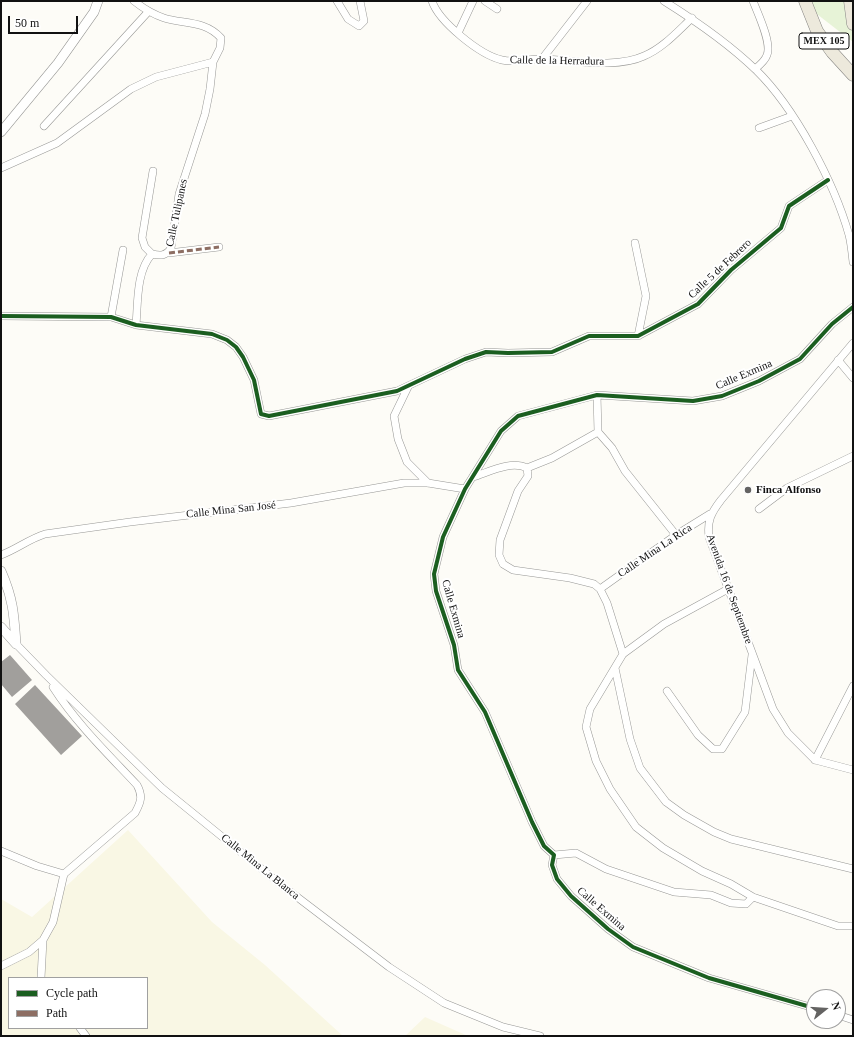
<!DOCTYPE html>
<meta charset="utf-8">
<style>
body{margin:0}
#map{position:relative;width:854px;height:1037px;overflow:hidden;background:#fdfcf7;font-family:"Times New Roman",serif}
canvas{display:block}
.frame{position:absolute;inset:0;border:2px solid #111;pointer-events:none}
.legend{position:absolute;left:8px;top:977px;width:140px;height:52px;box-sizing:border-box;background:#fff;border:1px solid #a0a0a0;margin:0;padding:5px 7px;list-style:none;font-size:12px;color:#111}
.legend li{display:flex;align-items:center;gap:8px;height:20px}
.legend b{width:20px;border:1px solid #a0a0a0}
.north{position:absolute;left:806px;top:989px;width:40px;height:40px;box-sizing:border-box;background:#fff;border:1px solid #a0a0a0;border-radius:50%;rotate:73deg;font-size:11px;font-weight:700;line-height:16px;text-align:center;color:#111}
.north::after{content:'';display:block;margin:auto;width:14px;height:18px;background:#646362;clip-path:polygon(50% 0,100% 100%,50% 72%,0 100%)}
.scale{position:absolute;left:8px;top:16px;width:70px;height:18px;box-sizing:border-box;border:2px solid #111;border-top:0;padding-left:5px;font-size:12px;line-height:14px;white-space:nowrap;color:#111;-webkit-text-stroke:3px #fff;paint-order:stroke}
</style>
<div id="map">
<canvas width="854" height="1037"></canvas>
<div class="frame"></div>
<ul class="legend">
<li><b style="height:5px;background:#1b5e20"></b>Cycle path</li>
<li><b style="height:5px;background:#8d6e63"></b>Path</li>
</ul>
<div class="north">N</div>
<div class="scale">50 m</div>
</div>
<script>
const ctx = document.querySelector('canvas').getContext('2d');
ctx.lineJoin = 'round';
function paint(path, color) { ctx.fillStyle = color; ctx.fill(path, 'evenodd'); }
function strokePath(path, color, width, dash) { ctx.strokeStyle = color; ctx.lineWidth = width; ctx.lineCap = dash ? 'butt' : 'round'; ctx.setLineDash(dash || []); ctx.stroke(path); }
function write(font, color, halo, rows, align = 'center') {
  ctx.font = font + ' "Times New Roman",serif'; ctx.lineWidth = 4; ctx.setLineDash([]); ctx.textBaseline = 'middle'; ctx.strokeStyle = halo; ctx.fillStyle = color; for (const [text, x, y, turn = 0] of rows) {
    ctx.save(); ctx.translate(x, y); ctx.rotate((+turn || 0) * Math.PI / 180); ctx.textAlign = isNaN(turn) ? turn : align; if (halo) ctx.strokeText(text, 0, 0); ctx.fillText(text, 0, 0); ctx.restore();
  }
}
const farmland = new Path2D(`
 M128,830L212,922L265,965L343,1036H1V899L32,917ZM9,978H147V1028H9Z
 M425,1017L468,1036H405Z`);
const green = new Path2D(`
 M800,1H853V42Z`);
const building = new Path2D(`
 M10,655L32,680L12,697L1,684V662Z
 M35,685L82,736L61,755L15,704Z`);
const minor = new Path2D(`
 M134,1C144,9 152,14 164,18C183,24 205,20 221,38L220,48L213,62L210,89L205,114L179,194L171,248C166,256 161,256 152,254
 M337,1L348,19L359,26L364,21L360,1
 M432,1C439,22 480,55 502,60C514,63 529,59 542,59C573,60 616,69 644,56C663,48 677,32 692,18
 M485,1L497,9
 M664,1C696,21 728,43 756,70C795,108 834,182 849,235C851,243 852,253 853,262
 M753,1C758,14 772,43 767,55C765,61 760,65 755,69
 M458,33L473,1
 M542,59L587,1
 M44,126L148,12
 M759,128L792,116
 M1,168L57,143L131,89L156,77L213,62
 M635,243L646,296L638,336
 M169,253L219,247
 M152,254L145,247L142,238L153,171
 M1,316L111,317L136,325L212,334L227,340L236,347L243,357L254,380L261,414L269,416L397,391L465,359L486,352L508,353L552,352L589,336H638L698,304L731,270L781,228L789,206L828,180
 M111,317L123,250
 M136,325C138,303 136,271 152,254
 M838,360L853,378
 M408,387L394,416L398,439L407,462L428,483
 M597,395L598,432L612,448L625,471L676,535
 M527,468L552,458L598,432
 M473,477C489,472 511,460 527,468L528,476L518,491L500,540L499,555L503,564L513,570L570,578L594,584L600,589L607,603L623,654
 M759,509L787,488L853,456
 M1,555C17,549 29,539 45,534L130,522L291,503L404,483H428L465,489
 M600,589L676,535L710,514
 M728,589L664,624L623,654L590,709L586,727L596,761L610,789L636,827L663,848L702,871L731,884L753,897L838,926H853
 M16,644L46,675L162,788L284,887L389,967L444,1003L503,1027L540,1036
 M615,668L630,739L640,768L666,802L684,815L714,832L731,839L853,869
 M667,691L698,735L713,749H722L745,712L752,655
 M815,760L788,733L773,709L709,537C707,521 711,513 721,500L853,343
 M815,760L853,686
 M815,760L853,770
 M1,851L37,866L64,874
 M554,855L576,853L606,869L674,892L711,895L731,903L746,904L753,897
 M1,966L29,952L43,940
 M41,978L43,940L53,922L64,874L135,813C141,802 143,796 137,785C107,753 76,723 53,687
 M814,1008L709,978L633,947L608,929L571,896L557,879L552,865L554,855L544,846L532,822L485,712L458,670L454,645L436,591L434,574L443,537L465,489L501,431L518,416L597,395L693,401L722,396L759,381L800,359L832,324L853,307
 M838,1015L853,1020
 M80,1028L86,1036`);
const tertiary = new Path2D(`
 M1,132L58,63L94,12L98,1
 M1,571C13,598 14,614 16,644
 M1,627L16,644`);
const primary = new Path2D(`
 M805,1L817,31L832,52L853,75
 M850,1L853,24`);
const quiet = new Path2D(`
 M169,253L219,247`);
const cycleway = new Path2D(`
 M1,316L111,317L136,325L212,334L227,340L236,347L243,357L254,380L261,414L269,416L397,391L465,359L486,352L508,353L552,352L589,336H638L698,304L731,270L781,228L789,206L828,180
 M814,1008L709,978L633,947L608,929L571,896L557,879L552,865L554,855L544,846L532,822L485,712L458,670L454,645L436,591L434,574L443,537L465,489L501,431L518,416L597,395L693,401L722,396L759,381L800,359L832,324L853,307`);
const markers = [
 [748,490,4,"#646362"]
];
const shields = [
 [824,41,50]
];
const shieldNames = [
 ["MEX 105",824,41]
];
const streetNames = [
 ["Calle de la Herradura",557,61,1],
 ["Calle Tulipanes",177,213,-78],
 ["Calle 5 de Febrero",720,269,-43],
 ["Calle Exmina",744,375,-23],
 ["Calle Mina San José",231,510,-6],
 ["Calle Mina La Rica",655,551,-34],
 ["Avenida 16 de Septiembre",729,589,70],
 ["Calle Exmina",453,609,74],
 ["Calle Mina La Blanca",260,867,39],
 ["Calle Exmina",601,909,41]
];
const poiNames = [
 ["Finca Alfonso",756,490]
];
paint(farmland, '#f9f7e4');
paint(green, '#e7f3d7');
paint(building, '#a19f9c');
strokePath(minor, '#979795', 8);
strokePath(tertiary, '#979795', 10);
strokePath(primary, '#858482', 13);
strokePath(minor, '#fffffe', 7);
strokePath(tertiary, '#fffffe', 9);
strokePath(primary, '#ede9dc', 12);
strokePath(quiet, '#8d6e63', 3, [6, 3]);
strokePath(cycleway, '#1b5e20', 4);
for (const [x, y, r, color] of markers) { const dot = new Path2D(); dot.arc(x, y, r, 0, 2 * Math.PI); ctx.fillStyle = color; ctx.fill(dot); strokePath(dot, '#fff', 1.5); }
for (const [x, y, w] of shields) { const box = new Path2D(); box.roundRect(x - w / 2, y - 8, w, 16, 3); ctx.fillStyle = '#fff'; ctx.fill(box); strokePath(box, '#111', 1); }
write('bold 10px', '#111', null, shieldNames);
write('11px', '#111', '#fff', streetNames);
write('bold 11px', '#111', '#fff', poiNames, 'left');
</script>
